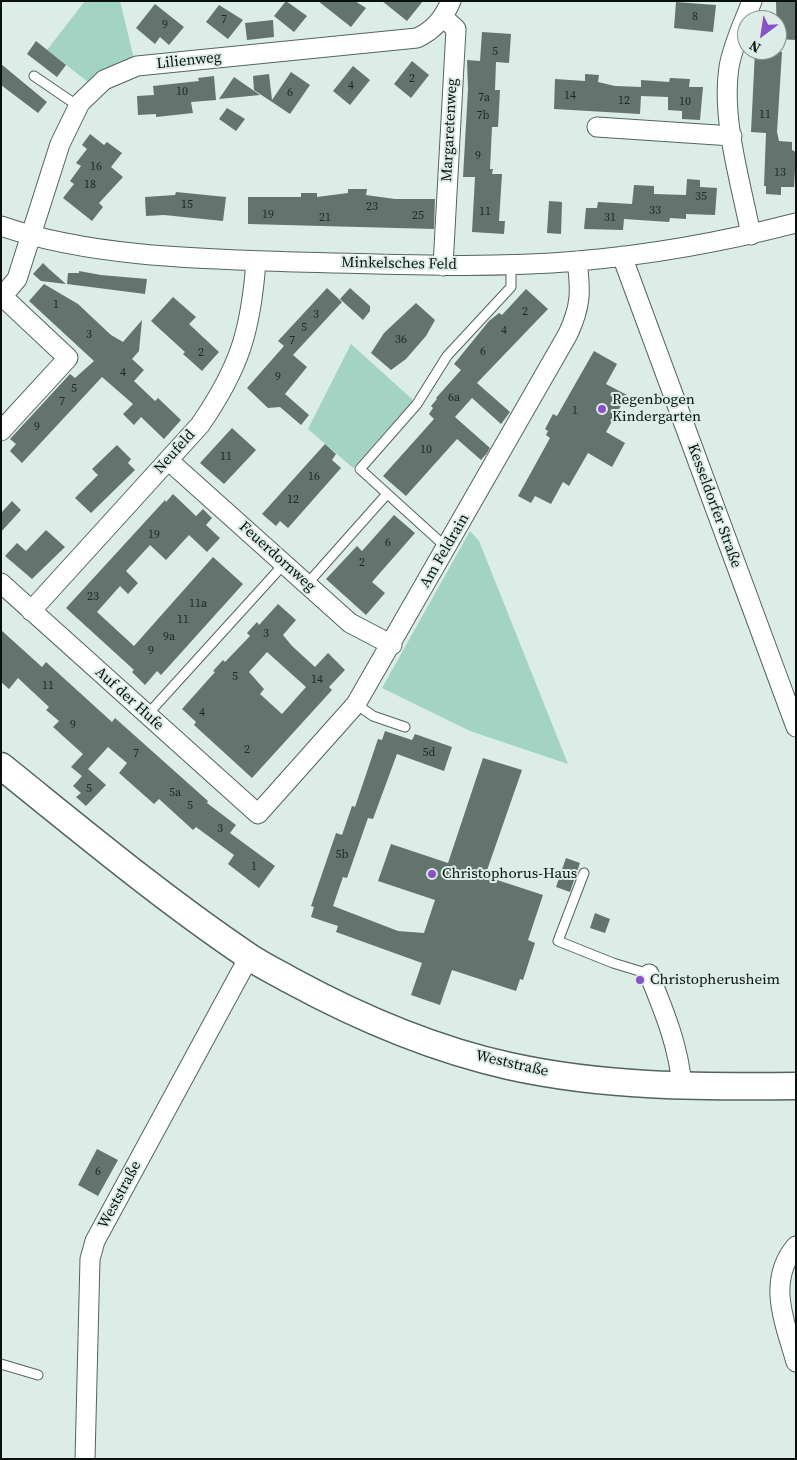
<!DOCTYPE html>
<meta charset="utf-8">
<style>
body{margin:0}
#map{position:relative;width:797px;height:1460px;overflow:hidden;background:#dbede6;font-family:"Source Serif 4",serif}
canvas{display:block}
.frame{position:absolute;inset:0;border:2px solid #0a100e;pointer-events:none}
.north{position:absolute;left:737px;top:10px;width:50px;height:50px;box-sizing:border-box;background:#dbede6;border:1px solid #879590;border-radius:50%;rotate:211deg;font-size:14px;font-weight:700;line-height:20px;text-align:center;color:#0a100e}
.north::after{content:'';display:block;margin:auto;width:18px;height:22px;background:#8950c8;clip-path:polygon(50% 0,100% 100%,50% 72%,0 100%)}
</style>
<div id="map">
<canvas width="797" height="1460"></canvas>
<div class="frame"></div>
<div class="north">N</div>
</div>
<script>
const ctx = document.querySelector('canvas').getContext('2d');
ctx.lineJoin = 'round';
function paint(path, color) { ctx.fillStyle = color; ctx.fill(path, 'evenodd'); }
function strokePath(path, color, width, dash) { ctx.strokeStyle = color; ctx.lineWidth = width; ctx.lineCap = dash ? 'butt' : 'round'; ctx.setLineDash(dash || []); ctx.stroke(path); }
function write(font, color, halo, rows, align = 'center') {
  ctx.font = font + ' "Source Serif 4",serif'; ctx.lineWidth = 4; ctx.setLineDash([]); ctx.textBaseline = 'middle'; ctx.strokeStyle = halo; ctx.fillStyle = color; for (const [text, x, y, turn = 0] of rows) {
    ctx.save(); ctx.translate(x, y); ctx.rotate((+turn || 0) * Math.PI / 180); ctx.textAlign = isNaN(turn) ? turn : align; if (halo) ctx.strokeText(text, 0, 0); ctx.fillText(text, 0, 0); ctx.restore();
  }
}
const green = new Path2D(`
 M85,1H120L134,59L118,64L88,82L47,50Z
 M351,344L413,400L353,468L308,429Z
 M470,531L479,541L568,764L470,731L382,688Z`);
const building = new Path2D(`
 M286,1L307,16L294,32L274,16Z
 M318,1H355L366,8L351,27Z
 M382,1H423L407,21Z
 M776,1H796V40L777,39Z
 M676,2L716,5L713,32L674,28Z
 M155,4L184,27L169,45L160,37L155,44L136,28Z
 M219,5L243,20L228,39L206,22Z
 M273,20L274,37L247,40L245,23Z
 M482,32L511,34L509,63L496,62L495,90H500L499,109L498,127H492L490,169H493L492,174H502L499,221H505L504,234L472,232L475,177H463L468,89L467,60L480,61Z
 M36,41L66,65L57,77L27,54Z
 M755,51L782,52L777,132L779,141L792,142V150L796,152L794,187H781V195L766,194V186H764L766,133L751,132Z
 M412,61L429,75L411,98L394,84Z
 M1,64L47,102L38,113L1,85Z
 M353,66L370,80L350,105L333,91Z
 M291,72L310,85L290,114L254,90L253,76L269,74L272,100Z
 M585,74L599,75L598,82L615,86L641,87V80L669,82L670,78L690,79L689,87H703L700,120L682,119V111L668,110V97L641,96L640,114L554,109L555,79L585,81Z
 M214,76L216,100L191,102L193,113L156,117V114L138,115L137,96L154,95L153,86L199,81L198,78Z
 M234,77L260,95L219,99Z
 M227,108L245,119L236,131L219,119Z
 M90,134L104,145L107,142L122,153L111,167L123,177L99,203L103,207L92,221L63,198L74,184L70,181L81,166L76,163L87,149L82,145Z
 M687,179L700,180V187L717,188L715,215L686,214V219L670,218L669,222L624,219L623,230L584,229L586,208H597L598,202L632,204L634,185L654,186V194L686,195Z
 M348,189H367L366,195L395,199H435L434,229L248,224V197H301V193H317V197L348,193Z
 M176,192L226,197L223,221L164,215L146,216L145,197L175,195Z
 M549,201L562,202L561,234L547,233Z
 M43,263L49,269L66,284L41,281L33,274Z
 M79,271L101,275L147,279L145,294L67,284L68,273H79Z
 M44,284L78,304L111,335L123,342L142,320L139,351L132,359L144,370L134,381L155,401L158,398L181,420L164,439L141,417L134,425L123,414L133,404L102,377L22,463L10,451L16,444L10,439L70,374L75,378L94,361L29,301Z
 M327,288L342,302L293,355L307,367L285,394L309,415L301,425L280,407L268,408L247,388L284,346L278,341Z
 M350,288L370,306V311L363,320L340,299Z
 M526,289L548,309L477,383L510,412L501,424L472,398L455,417L490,448L487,453L481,460L457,439L406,496L383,476L434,419L429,414L433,408L431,406L437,399L436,398L461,370L454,364L489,321L499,313L502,315Z
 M173,297L196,317L189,324L219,352L202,371L183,354L185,352L151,321Z
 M416,303L435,320L426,336L406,359L391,370L371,353L384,333Z
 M594,351L617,364L606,384L627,395L606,432L625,443L612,467L588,453L569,486L563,482L551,504L535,496L531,503L518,496L550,438L546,435L548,431L545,429L553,414L557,416Z
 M232,428L256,450L224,484L200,463Z
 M325,444L336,454L332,460L341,468L288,528L280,521L276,526L262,514Z
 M117,445L131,459L128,463L135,470L91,513L75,498L98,475L92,469Z
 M173,494L196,516L203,509L212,518L206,525L220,538L207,552L189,535L166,560L150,545L126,571L138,583L128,594L120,586L97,612L134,646L213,557L243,584L161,675L157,671L145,685L132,672L134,670L66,608L165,500L166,502Z
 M12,501L21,510L1,532V513Z
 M394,515L415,533L372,582L385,593L366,615L326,579L357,546L362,551Z
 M46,530L65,547L32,579L5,556L17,543L26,551Z
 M278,604L296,620L283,635L292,646L315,667L328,653L345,670L329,687L332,690L252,778L194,725L196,722L182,709L215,672L213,671L223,660L225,662L250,636L247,633L257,622L259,625ZM267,652L306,687L282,714L260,694L264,689L249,672Z
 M1,630L42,667L46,662L112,722L115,718L208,801L207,803L236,825L230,833L275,866L259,888L228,864L234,855L196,827L193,830L159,799L154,804L119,773L127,763L108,747L88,769L106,785L86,806L76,797L81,793L73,786L82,776L71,767L83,754L53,727L59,721L46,710L49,707L18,678L9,689L1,682Z
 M385,731L412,740L415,734L452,747L444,771L397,754L373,819L368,818L347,878L343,877L333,906L398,931L424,933L435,900L378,881L391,844L448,863L483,758L522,770L485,876L543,895L528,940L535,943L523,980L520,979L516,991L452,970L440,1005L411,995L422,963L336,932L338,926L311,917L314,907L311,906L336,833L342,835L352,806L355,807L378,739L382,740Z
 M566,858L580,863L570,892L556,887Z
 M595,913L610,919L605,933L590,928Z
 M97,1149L118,1160L98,1196L78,1185Z`);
const service = new Path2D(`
 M34,76L78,106
 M447,548L360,469L417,404L447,356L511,287V264
 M307,584L387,494
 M356,704L373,716L405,727
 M147,715L284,564
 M584,873L558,941L613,963L649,974
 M1,1364L38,1375`);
const minor = new Path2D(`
 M597,127L732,136
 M1,226C90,257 202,259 296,262C390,264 484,269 578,261C649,255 727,241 796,223
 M751,235C741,183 721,119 729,67C733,44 744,22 752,1
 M622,256L796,727
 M443,266L456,29L444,18
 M1,298L17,279L60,144L80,103L104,80L137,66L417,38C434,30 443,19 451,1
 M1,431L68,358L3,297
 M168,460L350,623L392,645
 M1,583L258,814L356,704L568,334C581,306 581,292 577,261
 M31,611L200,425C240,367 251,330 256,261
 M649,974C664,1011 679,1047 682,1087
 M796,1246C766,1281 785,1323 796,1362
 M85,1459L90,1259L95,1241L249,957`);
const secondary = new Path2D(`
 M1,766C82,831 162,898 248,956C261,965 276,972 290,980C358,1017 433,1049 509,1066C604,1087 698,1087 796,1086`);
const markers = [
 [602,409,5,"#8950c8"],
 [432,874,5,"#8950c8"],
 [640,980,5,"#8950c8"]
];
const numberNames = [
 ["8",695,17],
 ["7",224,20],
 ["9",165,25],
 ["5",495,52],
 ["2",412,79],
 ["4",351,86],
 ["10",182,92],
 ["6",290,93],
 ["14",570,96],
 ["7a",484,98],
 ["12",624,101],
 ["10",685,102],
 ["11",765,115],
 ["7b",483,116],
 ["9",478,156],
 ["16",96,167],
 ["13",780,173],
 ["18",90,185],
 ["35",701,197],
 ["15",187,205],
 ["23",372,207],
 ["33",655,211],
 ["11",485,212],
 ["19",268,215],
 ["25",418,216],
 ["21",325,218],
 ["31",610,218],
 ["1",56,305],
 ["2",525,312],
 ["3",316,315],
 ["5",304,328],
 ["4",504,331],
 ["3",89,335],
 ["36",401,340],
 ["7",292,341],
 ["6",483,352],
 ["2",201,353],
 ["4",123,373],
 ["9",278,377],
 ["5",74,389],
 ["6a",454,398],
 ["7",62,402],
 ["1",575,411],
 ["9",37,427],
 ["10",426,450],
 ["11",226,457],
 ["16",314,477],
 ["12",293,500],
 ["19",154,535],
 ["6",388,543],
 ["2",362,563],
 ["23",93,597],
 ["11a",198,604],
 ["11",183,620],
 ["3",266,634],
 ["9a",169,637],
 ["9",151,651],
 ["5",235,677],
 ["14",317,680],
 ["11",48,686],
 ["4",202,713],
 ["9",73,725],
 ["2",247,750],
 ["5d",429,753],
 ["7",136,754],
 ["5",89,789],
 ["5a",175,793],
 ["5",190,806],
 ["3",220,829],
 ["5b",342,855],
 ["1",254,867],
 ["6",98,1172]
];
const streetNames = [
 ["Lilienweg",189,61,-6],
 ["Margaretenweg",450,130,-87],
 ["Minkelsches Feld",399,264,1],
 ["Neufeld",175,452,-48],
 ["Kesseldorfer Straße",714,506,70],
 ["Am Feldrain",445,551,-60],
 ["Feuerdornweg",277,557,42],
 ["Auf der Hufe",129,699,42],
 ["Weststraße",512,1064,13],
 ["Weststraße",120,1195,-62]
];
const poiNames = [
 ["Regenbogen",612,400],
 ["Kindergarten",612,417],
 ["Christophorus-Haus",442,874],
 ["Christopherusheim",650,980]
];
paint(green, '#a2d3c3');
paint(building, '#63736e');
strokePath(service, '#54635e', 11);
strokePath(minor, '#54635e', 21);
strokePath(secondary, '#54635e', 29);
strokePath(service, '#fff', 9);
strokePath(minor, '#fff', 19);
strokePath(secondary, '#fff', 26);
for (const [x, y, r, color] of markers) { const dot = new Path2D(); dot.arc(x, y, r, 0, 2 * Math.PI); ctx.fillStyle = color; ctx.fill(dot); strokePath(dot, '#dbede6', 2); }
write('12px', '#202926', null, numberNames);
write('15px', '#0a100e', '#dbede6', streetNames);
write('15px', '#0a100e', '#dbede6', poiNames, 'left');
</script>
